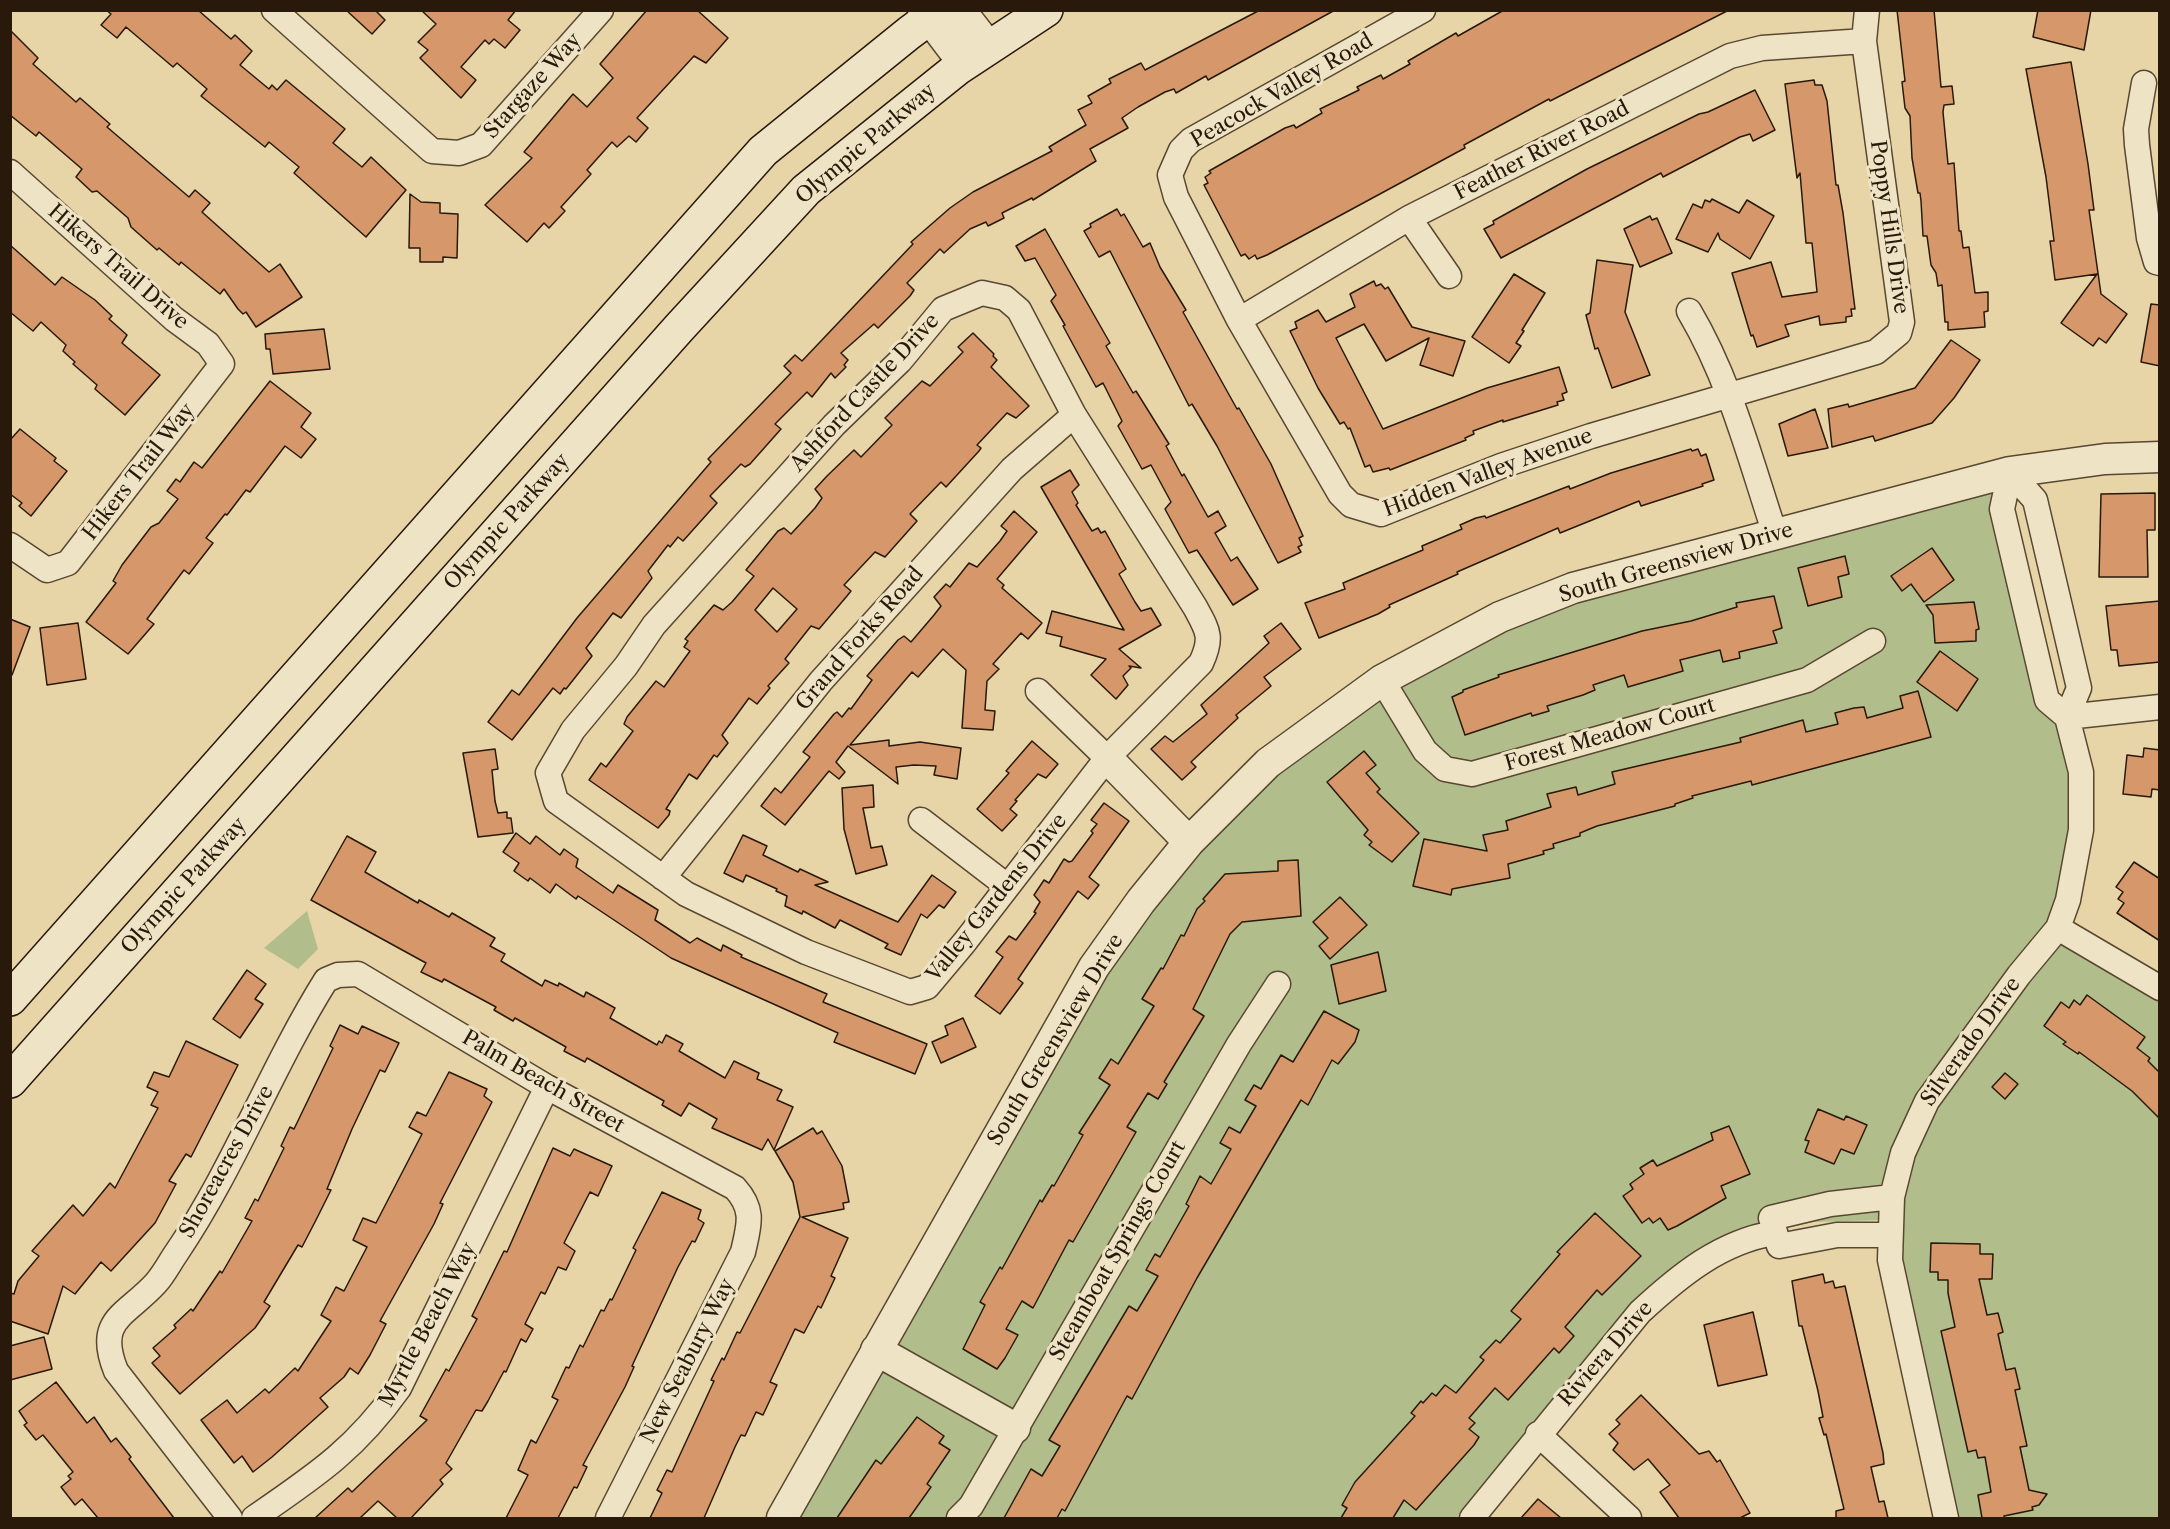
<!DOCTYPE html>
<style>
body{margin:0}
#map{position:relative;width:2170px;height:1529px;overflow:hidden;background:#e7d4a7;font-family:"Libre Caslon Text",serif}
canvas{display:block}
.frame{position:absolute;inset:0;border:12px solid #28190a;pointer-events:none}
</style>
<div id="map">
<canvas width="2170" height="1529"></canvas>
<div class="frame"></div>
</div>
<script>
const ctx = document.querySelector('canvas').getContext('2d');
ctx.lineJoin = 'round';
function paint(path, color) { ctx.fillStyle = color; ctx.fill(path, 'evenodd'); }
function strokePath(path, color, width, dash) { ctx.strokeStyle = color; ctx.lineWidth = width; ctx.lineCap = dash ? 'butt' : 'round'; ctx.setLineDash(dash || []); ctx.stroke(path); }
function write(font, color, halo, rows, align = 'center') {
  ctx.font = font + ' "Libre Caslon Text",serif'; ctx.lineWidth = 6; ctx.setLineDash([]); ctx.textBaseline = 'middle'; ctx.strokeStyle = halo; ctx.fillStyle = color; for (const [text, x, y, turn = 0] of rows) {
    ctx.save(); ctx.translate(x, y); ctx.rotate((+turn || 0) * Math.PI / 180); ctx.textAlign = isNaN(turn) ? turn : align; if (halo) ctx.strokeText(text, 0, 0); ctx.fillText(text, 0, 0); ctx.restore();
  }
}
const green = new Path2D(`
 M2001,474L2070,785L2068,857L2048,926L2159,1001V1518H1936L1882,1220L1814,1222L1779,1229L1740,1242L1613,1345L1460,1518H782L1072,1004L1221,808L1485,624Z
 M307,911L318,949L298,969L264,948Z`);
const building = new Path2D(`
 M106,10H198L231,39L235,35L252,51L240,65L269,89L272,85L277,90L286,80L345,129L333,143L362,167L371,157L406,190L366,237L294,173L299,167L269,142L265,147L201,96L207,89L177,63L173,67L126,27L117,38L101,25L111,14Z
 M346,10H375L385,20L372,34Z
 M421,10H516L508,20L520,30L505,48L494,39L489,44L485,40L461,67L476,80L461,98L420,58L428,50L418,42L436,24Z
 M647,10H697L728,38L706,63L694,56L637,118L648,128L636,142L629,136L617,147L612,142L587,170L591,174L561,207L565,211L549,228L544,223L527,242L485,205L532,158L524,152L573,94L587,107L613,78L600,64Z
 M1260,10H1335L1208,80L1206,76L1176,93L1174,89L1165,92L1138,107L1122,118L1128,128L1090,149L1096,161L1033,200L1032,198L1002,213L1004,218L988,226L986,222L970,229L944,253L940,249L907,283L914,290L910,296L878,328L874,324L841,353L848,360L844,365L846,367L835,378L831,373L812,397L807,392L775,424L781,429L750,464L745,467L741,464L710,496L717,503L683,541L678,537L670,547L668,545L648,571L652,578L621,618L613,613L586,648L592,656L566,689L564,688L560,694L553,688L512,740L488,722L512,690L519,695L577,618L711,462L708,459L791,373L784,366L795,355L802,361L913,244L911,242L950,208L973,192L1052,151L1049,147L1086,125L1078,110L1092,103L1088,96L1111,83L1109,79L1141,63L1145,70Z
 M1504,10H1729L1550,101L1549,99L1464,145L1465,148L1267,255L1257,259L1255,255L1249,259L1245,254L1241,256L1204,185L1208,183L1205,177L1211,173L1209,171L1285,128L1294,125L1296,128L1322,113L1320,109L1359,90L1357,87L1381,75L1383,79L1410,64L1408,61L1456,33L1458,36Z
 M1897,10H1934L1941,87L1952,86L1954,104L1944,105L1943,112L1948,164L1954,163L1959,231H1961L1963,248L1969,247L1975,293L1988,292V311L1984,312L1985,327L1948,330V322H1945L1942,285L1938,286L1936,273L1931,265L1927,236H1923L1921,201L1920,193H1918L1912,158L1910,116L1905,108L1902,82L1905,81Z
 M2038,10H2091L2084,50L2033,37Z
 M10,30L38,58L33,64L76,102L80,98L110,124L107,127L189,197L195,190L210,203L202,212L269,272L280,264L302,297L256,327L246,312L243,314L238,309L224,289L220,294L181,262L179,265L159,248L157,250L131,227L128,218L97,191L92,192L76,177L82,169L39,132L36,136L10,115Z
 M2071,62L2088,164L2094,210H2089L2101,294L2127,314L2106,343L2099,338L2093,346L2061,323L2097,274L2055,280L2050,241H2054L2046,177L2026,69Z
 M1814,80L1815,85H1822L1827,101L1836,185H1838L1843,213L1855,309H1851L1852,316L1846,317V322L1820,325L1819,316L1785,325L1789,336L1757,347L1753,335L1751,336L1732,273L1771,262L1782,297L1817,292L1812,243H1806L1800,173L1797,178L1785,84Z
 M1755,90L1775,130L1753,141L1750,134L1740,137L1663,177L1661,173L1501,258L1484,229L1494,224L1493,221L1587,169L1699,114L1708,112Z
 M410,194L421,202L440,203V213L458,214L457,258L443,257V262H420V248H409Z
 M1712,199L1739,213L1747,200L1774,216L1750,259L1720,239L1718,233L1708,252L1676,239L1693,204L1702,208L1705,200L1710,202Z
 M1117,209L1121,216L1124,214L1143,247L1150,243L1160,267L1186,310L1183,312L1237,409L1239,408L1271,464L1303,536L1299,538L1302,545L1298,547L1301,552L1278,563L1217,446L1192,404L1189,406L1110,251L1099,257L1084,231L1091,227L1090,224Z
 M1650,216L1652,220L1657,218L1672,253L1640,267L1624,229Z
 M1045,229L1110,343L1106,346L1133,393L1136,391L1169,444L1166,446L1182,476L1184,474L1208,517L1218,511L1226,526L1215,533L1231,561L1237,557L1258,589L1233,605L1197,550L1189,553L1165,509L1171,502L1151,465L1142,469L1118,426L1122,421L1103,383L1096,387L1063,326L1065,325L1051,301L1056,295L1035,258L1025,261L1016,246Z
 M10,245L55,285L62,277L95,300L112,316L109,319L127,335L122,343L160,375L125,415L95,389L97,385L73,364L75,362L63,351L66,345L41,322L33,331L10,312Z
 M1597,260L1633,265L1625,312L1650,375L1612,388L1598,348L1595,349L1586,315L1590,313Z
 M1514,274L1545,293L1522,330L1524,331L1516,343L1521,346L1509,363L1472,337Z
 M1374,281L1376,286L1381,284L1385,289L1388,287L1412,327L1465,341L1453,376L1420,365L1429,338L1386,361L1364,324L1336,338L1383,429L1487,388L1559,367L1567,392L1562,394L1564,400L1557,402L1558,405L1503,422V420L1473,431L1474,434L1465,438L1466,440L1390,470L1389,468L1373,472L1370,465L1365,467L1350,428L1348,429L1344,422L1340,424L1318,388L1290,331L1297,328L1295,322L1318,310L1326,322L1355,307L1350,294Z
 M2151,304L2160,305V366L2141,362Z
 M324,329L330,369L273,374L270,349H266L265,334Z
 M973,333L994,354L993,356L997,360L991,367L1029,406L1016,418L1007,413L977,445L981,448L979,451L946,487L941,482L910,514L917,521L885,557L875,552L844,585L851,591L847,596L819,629L811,626L785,659L789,663L768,686L770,688L757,704L749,698L722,735L728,743L717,757L714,755L697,779L689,774L666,809L670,811L669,815L658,828L589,780L601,763L606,767L633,731L624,724L627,717L656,681L664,687L690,651L684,647L688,641L685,639L714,605L723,610L732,602L754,576L746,570L778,531L784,528L791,534L815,508L822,498L815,489L827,476L854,450L861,457L892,425L885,418L922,381L930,386L963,352L958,347ZM773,588L797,609L777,632L755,610Z
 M1951,340L1980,360L1954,398L1932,423L1875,441L1873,436L1832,447L1828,409L1848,404L1849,407L1915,388Z
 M270,381L311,413L301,427L316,439L301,458L285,446L250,492L246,490L227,515L225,514L206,538L213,543L189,574L184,570L147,619L154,624L128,654L86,622L116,583L113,581L122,565L151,527L159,523L178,499L167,491L176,479L180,482L194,462L202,468Z
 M1815,409L1828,448L1788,456L1779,424Z
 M20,429L56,458L54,461L67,471L31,516L19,506L22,503L10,494V440Z
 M1691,449L1692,451L1698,449L1701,456L1706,454L1714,480L1702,484L1703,486L1641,506L1639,501L1560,533L1558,528L1457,572L1458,574L1389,605L1390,607L1378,614L1319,638L1305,603L1345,589L1343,583L1423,550L1422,546L1462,529L1460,525L1476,518L1485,516L1486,518L1569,486L1570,489L1611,473Z
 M1070,470L1079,485L1072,492L1078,503L1076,505L1092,531L1098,528L1101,533L1105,531L1126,569L1119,574L1135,602L1141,611L1151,608L1161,625L1119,649L1141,668L1129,666L1131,668L1123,676L1128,685L1116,699L1091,675L1106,659L1060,646L1062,637L1046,633L1052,611L1124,630L1041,487Z
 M2155,493V530H2147L2148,577H2099L2101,494Z
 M1014,511L1037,532L997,579L1004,585L1002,588L1042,623L1028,639L1021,633L993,664L999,669L987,681L985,710L995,711L993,730L962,728L966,670L943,649L918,677L912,672L850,745L889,740V746L920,742L961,748L957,779L934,775L936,766L914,765L896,767L898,784L848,746L836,762L845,772L839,779L829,771L785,825L761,806L775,788L781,793L810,757L803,752L834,714L837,712L842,717L849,708L851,709L872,680L867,676L898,640L904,636L911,642L934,615L941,606L934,597L946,584L950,587L969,563L977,567L1000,541L1007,531L1001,526Z
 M1932,548L1954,580L1924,602L1911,584L1902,591L1891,576Z
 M1845,556L1849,574L1838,577L1842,597L1808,606L1798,568Z
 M1774,596L1782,628L1773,631L1777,643L1739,652L1740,658L1723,662L1720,650L1680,660L1683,671L1628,687L1624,675L1593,685L1595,690L1583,695L1547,706L1549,711L1532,716L1531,713L1465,735L1452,697L1463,692V690L1499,677L1498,675L1642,631L1691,621L1737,607L1736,603Z
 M2160,601V662L2119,666L2117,650H2111L2106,606Z
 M1974,602L1979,629L1976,630V641L1935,643L1933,615L1926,605Z
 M10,619L30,627L12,675H10Z
 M78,623L86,679L47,685L40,628Z
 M1281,623L1301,649L1264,677L1271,686L1236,715L1238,718L1191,762L1196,767L1182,780L1151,749L1165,736L1173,742L1207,714L1201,705L1269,643L1264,636Z
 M1940,651L1978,679L1957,711L1917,682Z
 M1918,691L1931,737L1752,785L1751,781L1692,796L1693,798L1675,804V806L1597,826L1580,833V836L1553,844L1554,848L1543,851L1544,854L1508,864L1510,878L1452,889L1451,895L1413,886L1424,839L1487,851L1483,835L1508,830L1506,821L1551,807L1547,794L1576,787L1578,795L1615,784L1612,772L1741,742L1740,738L1803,720L1806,732L1838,724L1835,713L1854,708L1864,707L1867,718L1903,708L1900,696Z
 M1032,741L1058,764L1046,778L1038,774L1015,800L1017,801L1010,809L1017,815L1002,831L977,809L1009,773L1006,771Z
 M2144,748L2160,750V790L2152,789L2151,797L2123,794L2127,755L2143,757Z
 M495,749L498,769L492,770L495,801L498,813L507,812V818H511L513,833L478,837L463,753Z
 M1364,751L1376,765L1366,773L1380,789L1377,792L1419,833L1392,862L1369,845L1372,842L1364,835L1368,830L1327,782Z
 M873,785L874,807L863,808L871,848L882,846L887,865L856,874L844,829L842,788Z
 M1104,803L1129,821L1089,877L1099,885L1088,899L1078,891L1018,979L1023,983L1000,1014L975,996L1003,957L996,952L1009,936L1016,940L1036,913L1034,912L1040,902L1034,895L1044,880L1049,883L1064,859L1069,862L1072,861L1093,833L1091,831L1097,824L1091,820Z
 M516,833L530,844L536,836L560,855L564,849L578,859L576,867L613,893L618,885L658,910L655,920L690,943L697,938L721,951L723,945L742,955L741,957L827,994L823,1002L927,1044L915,1074L834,1042L838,1033L671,958L578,896L576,899L556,884L550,893L530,878L528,881L514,871L519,863L503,852Z
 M743,835L767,846L763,855L798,872L800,869L828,882L815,885L898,922L932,875L956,892L944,908L939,905L927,918L921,914L901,955L885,948L888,944L840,920L835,928L803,911L802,914L785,906L787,896L776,891L777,889L746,875L743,882L724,873Z
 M347,836L376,852L365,872L418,903L419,900L449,917L452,913L495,938L490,946L505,954L501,961L542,986L545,980L558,986L559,983L584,997L586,992L615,1008L610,1018L657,1045L659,1041L662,1043L666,1035L683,1044L679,1051L725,1078L734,1061L759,1073L757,1079L782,1090L777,1100L793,1107L774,1150L768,1139L762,1150L712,1128L717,1119L689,1103L681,1116L662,1105L664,1101L587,1058L585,1062L564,1051L566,1047L515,1018L513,1021L494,1010L496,1007L444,979L442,982L421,972L426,963L311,900Z
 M1298,860L1301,916L1242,922L1230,934L1193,1009L1204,1016L1164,1082L1167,1084L1158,1099L1148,1093L1127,1127L1136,1132L1073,1242L1069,1240L1033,1308L1022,1301L1006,1329L1018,1335L1005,1358L997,1369L963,1349L985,1305L980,1302L1000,1267L1002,1269L1040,1200L1042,1202L1052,1185L1054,1186L1083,1135L1079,1133L1110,1085L1099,1078L1111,1059L1118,1064L1154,1006L1142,999L1161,968L1163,969L1181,935L1184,936L1197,909L1205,901L1203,899L1225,874L1278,871V861Z
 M2134,862L2160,879V941L2117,913L2124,903L2118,899L2123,892L2116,887Z
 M1340,897L1367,925L1330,959L1319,946L1328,938L1313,922Z
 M1378,952L1386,991L1339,1004L1331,965Z
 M247,970L266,984L255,999L263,1004L240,1038L213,1019Z
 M2087,995L2145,1037L2137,1048L2150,1058L2148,1061L2160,1073V1119L2132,1091L2079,1052L2078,1054L2063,1044L2066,1042L2044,1026L2061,1002L2069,1008L2074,1000L2080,1005Z
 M1324,1011L1359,1030L1355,1042L1338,1064L1332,1060L1308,1105L1301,1100L1197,1278L1132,1399L1127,1396L1065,1511L1062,1509L1057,1518H1004L1031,1469L1042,1476L1060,1446L1049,1440L1058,1425L1129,1306L1137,1311L1158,1276L1146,1270L1155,1254L1160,1257L1189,1206L1186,1204L1200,1176L1211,1184L1231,1149L1220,1143L1229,1127L1240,1133L1256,1106L1245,1100L1254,1085L1261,1089L1281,1055L1293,1062Z
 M963,1018L976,1047L941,1063L932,1042L948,1035L945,1026Z
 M340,1025L358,1034L362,1026L399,1043L385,1072L380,1070L352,1129L327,1189L331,1190L316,1220L302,1247L298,1245L264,1302L270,1306L255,1328L180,1394L152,1363L160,1356L153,1348L176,1328L174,1325L191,1309L193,1311L220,1271L222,1273L252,1221L245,1218L255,1199L258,1201L284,1148L281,1146L290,1127L294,1129L308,1100L333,1048L330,1046Z
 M186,1041L238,1065L191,1157L186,1154L169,1181L176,1184L155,1223L111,1271L101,1262L75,1294L63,1286L48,1334L10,1321V1293L14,1294L18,1281L39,1256L32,1251L73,1205L83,1216L110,1183L115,1188L158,1108L151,1105L158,1092L147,1087L154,1072L169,1077Z
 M449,1072L487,1089L484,1096L492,1102L440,1203L443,1204L434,1224L380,1321L386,1324L370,1355L358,1374L350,1368L344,1377L320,1398L328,1407L272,1457L253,1472L242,1456L234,1463L201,1420L227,1400L237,1413L265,1389L269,1393L295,1368L298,1371L331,1321L321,1315L336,1287L344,1291L367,1247L353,1240L363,1218L376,1223L422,1134L409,1127L417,1112L426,1116Z
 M2005,1073L2018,1084L2005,1099L1992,1087Z
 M1818,1109L1844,1120L1846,1116L1867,1125L1854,1154L1841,1149L1834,1164L1805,1152L1809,1141L1805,1140Z
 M1729,1126L1750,1174L1721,1186L1726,1198L1677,1226L1668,1230L1660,1218L1653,1223L1649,1218L1642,1223L1623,1196L1633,1189L1630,1184L1644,1174L1640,1168L1653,1160L1657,1166L1713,1140L1711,1133Z
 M813,1128L817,1134L822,1131L842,1166L849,1202L843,1203L844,1209L802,1217L848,1238L831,1276L835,1278L821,1308L818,1306L804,1333L795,1329L770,1382L777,1385L763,1415L756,1412L745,1436L741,1435L735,1447L704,1518H650L662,1493L657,1490L667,1470L672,1472L714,1381L711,1380L722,1358L724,1360L737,1332L740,1333L800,1217L793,1182L775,1151Z
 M553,1148L570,1156L574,1149L612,1166L598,1196L590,1192L564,1243L575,1251L566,1270L558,1267L545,1294L541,1292L525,1324L533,1329L526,1342L521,1339L506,1372L504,1371L488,1401L482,1411L476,1410L446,1463L452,1469L440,1480L443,1484L411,1518H397L378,1501L360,1518H315L348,1488L352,1492L427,1420L420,1416L446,1369L449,1371L477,1319L472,1316L504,1251L507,1252Z
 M662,1192L701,1210L698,1219L704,1223L695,1242L692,1241L678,1267L632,1366L634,1367L625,1387L583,1465L587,1467L577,1488L574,1487L558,1518H506L528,1475L518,1470L531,1440L536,1443L558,1400L552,1397L566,1367L569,1368L580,1345L583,1347L601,1310L604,1311L610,1299L612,1300L636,1250L633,1248Z
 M1595,1213L1641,1256L1602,1295L1597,1290L1565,1327L1574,1336L1559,1353L1554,1348L1508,1400L1495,1388L1469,1418L1475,1423L1469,1429L1479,1437L1474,1445L1416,1510L1404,1500L1393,1518H1341L1347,1508L1342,1505L1355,1482L1415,1416L1411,1413L1421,1401L1423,1403L1432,1393L1436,1396L1445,1385L1456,1393L1484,1360L1480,1357L1496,1340L1500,1343L1521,1319L1511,1311L1560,1254L1557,1252Z
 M1931,1243L1980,1244V1254H1993L1992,1279H1979L1987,1315L1998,1313L2003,1332L1998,1334L2006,1370L2015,1368L2020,1389L2015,1390L2027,1446L2020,1447L2029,1490L2047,1494L2039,1505L2032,1507L2033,1510L2004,1516V1518H1982L1978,1495L1991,1492L1985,1457L1978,1458L1976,1450L1968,1452L1941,1331L1955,1327L1948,1293V1280H1938V1272H1930Z
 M1823,1274L1825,1283L1833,1281L1835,1288L1845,1286L1883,1453L1884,1464L1871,1467L1879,1502L1884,1501L1888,1518H1836V1511L1844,1509L1842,1501L1826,1434L1824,1435L1819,1418L1823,1417L1818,1391L1802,1326H1799L1792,1281Z
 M1753,1312L1767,1375L1718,1386L1704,1325Z
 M44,1337L52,1369L10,1380V1346Z
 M56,1382L87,1423L94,1417L111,1442L116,1438L131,1457L129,1459L174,1518H98L82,1499L75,1505L61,1487L71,1479L68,1476L73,1472L43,1435L36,1440L24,1425L27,1423L19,1411Z
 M1641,1395L1699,1454L1709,1451L1717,1462L1720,1460L1750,1513L1740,1518H1679L1660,1492L1670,1485L1648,1459L1634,1470L1613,1450L1618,1443L1609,1434L1620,1424L1616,1420Z
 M917,1417L944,1436L939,1443L950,1450L927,1484L931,1487L909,1518H837L876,1460L881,1464Z
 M1538,1499L1561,1518H1521Z`);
const minor = new Path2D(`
 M274,10L432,151L459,153L481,145L601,10
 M1423,10L1191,140L1181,150L1170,175L1176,197L1239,320L1340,494L1351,505L1381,514L1501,466L1591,436L1876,352L1899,333L1902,322L1864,41L1867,10
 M2144,83L2136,129L2137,145L2149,238L2156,262L2160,263
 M10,172L174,319L208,344L222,364L68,563L47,570L10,545
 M1409,218L1449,276
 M982,293L1005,298L1019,310L1074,415L1195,607C1208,631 1213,637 1201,663L1107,758L964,943L927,987L910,992L806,952L686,894L556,801L548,773L573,730L626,666L654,625L834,425L900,361L943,309Z
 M1689,311C1730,380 1750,459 1775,534
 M1239,320L1409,218L1730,56L1762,48L1864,41
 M1382,680L1425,751L1445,769L1472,774L1807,680L1873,641
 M1038,691L1107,758
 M2067,717L2160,707
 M921,820L1007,886
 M663,878L821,681L1012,469L1074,415
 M2058,928L2160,988
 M1889,1235H1837L1779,1246L1771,1218L1830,1204L1892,1197
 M1538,1434L1629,1518
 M230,1518L116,1371C95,1319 126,1316 156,1283C164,1274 170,1262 177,1252C235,1166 271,1068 326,980L338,975L358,974L547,1087L735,1188C755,1210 749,1225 743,1252L608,1518
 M254,1518C315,1476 355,1450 399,1388L547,1087
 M959,1518L971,1506L1239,1044L1278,984
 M1472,1518L1640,1312C1679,1276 1720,1242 1774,1233
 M1946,1518L1890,1260L1892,1197L1903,1153L1927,1101L2019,975L2058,928L2068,900L2081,830V772L2067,717L2047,700L2002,509L2010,472L2035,500L2079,688L2067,717`);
const tertiary = new Path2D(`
 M923,10L964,64
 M960,10L989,47
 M1107,758L1189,842
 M876,1350L1015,1428
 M782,1518L1094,967L1141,901L1189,842L1268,763L1382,680L1500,617L1573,588L2010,472L2105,459L2160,457`);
const secondary = new Path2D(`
 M10,999L763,151L909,33L940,10
 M10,1081L679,328L806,190L958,68L1046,10`);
const streetNames = [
 ["Stargaze Way",533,86,-48],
 ["Peacock Valley Road",1282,91,-30],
 ["Olympic Parkway",866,144,-40],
 ["Feather River Road",1542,151,-27],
 ["Poppy Hills Drive",1889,227,82],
 ["Hikers Trail Drive",118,267,41],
 ["Ashford Castle Drive",865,393,-47],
 ["Hikers Trail Way",139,472,-52],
 ["Hidden Valley Avenue",1488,473,-20],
 ["Olympic Parkway",507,522,-48],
 ["South Greensview Drive",1676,563,-16],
 ["Grand Forks Road",860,639,-49],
 ["Forest Meadow Court",1610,735,-16],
 ["Olympic Parkway",184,886,-48],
 ["Valley Gardens Drive",997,898,-51],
 ["South Greensview Drive",1056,1040,-59],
 ["Silverado Drive",1971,1042,-54],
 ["Palm Beach Street",543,1082,30],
 ["Shoreacres Drive",227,1162,-61],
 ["Steamboat Springs Court",1118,1251,-60],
 ["Myrtle Beach Way",428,1325,-62],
 ["Riviera Drive",1606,1354,-49],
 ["New Seabury Way",688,1361,-63]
];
paint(green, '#b1be8b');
paint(building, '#d6986a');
strokePath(building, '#28190a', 1.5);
strokePath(minor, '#584831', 27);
strokePath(tertiary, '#584831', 33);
strokePath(secondary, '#28190a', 36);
strokePath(minor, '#efe3c6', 24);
strokePath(tertiary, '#efe3c6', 30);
strokePath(secondary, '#efe3c6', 33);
write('21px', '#28190a', '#efe3c6', streetNames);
</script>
